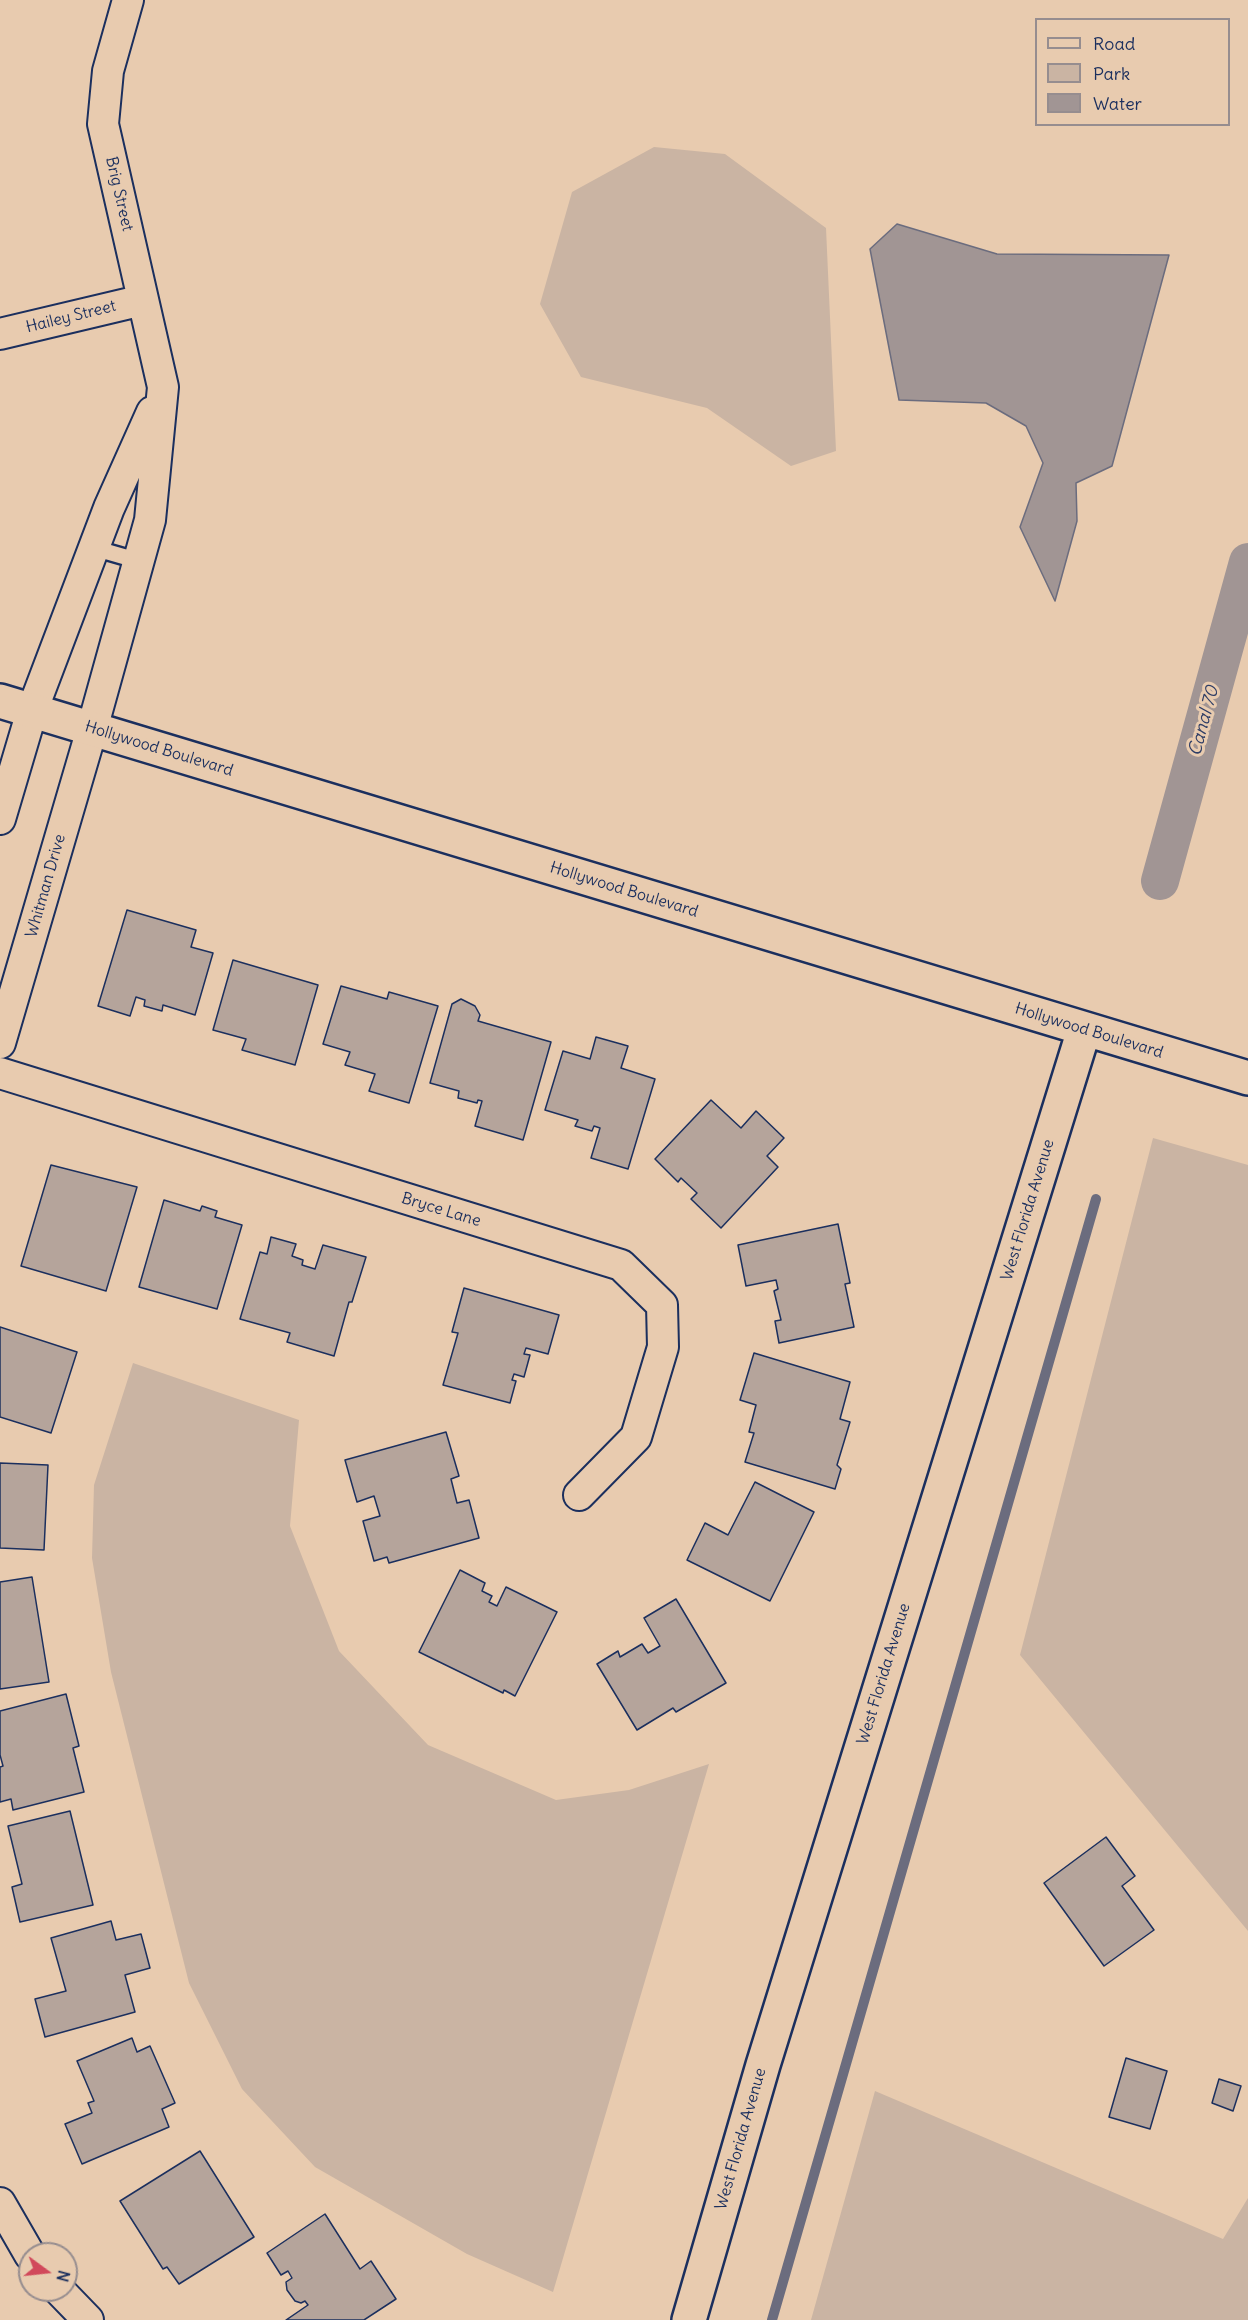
<!DOCTYPE html>
<style>
body{margin:0}
#map{position:relative;width:1248px;height:2320px;overflow:hidden;background:#e8cbaf;font-family:Delius,sans-serif}
canvas{display:block}
.legend{position:absolute;left:1035px;top:18px;width:195px;height:108px;box-sizing:border-box;background:#e8cbaf;border:2px solid #968d8f;margin:0;padding:8px 10px;list-style:none;font-size:18px;color:#1b2f5e}
.legend li{display:flex;align-items:center;gap:12px;height:30px}
.legend b{width:30px;border:2px solid #968d8f}
.north{position:absolute;left:18px;top:2242px;width:60px;height:60px;box-sizing:border-box;background:#e8cbaf;border:2px solid #968d8f;border-radius:50%;rotate:105deg;font-size:16px;font-weight:700;line-height:24px;text-align:center;color:#1b2f5e}
.north::after{content:'';display:block;margin:auto;width:21px;height:27px;background:#d1495b;clip-path:polygon(50% 0,100% 100%,50% 72%,0 100%)}
</style>
<div id="map">
<canvas width="1248" height="2320"></canvas>
<ul class="legend">
<li><b style="height:8px;background:#e8cbaf"></b>Road</li>
<li><b style="height:16px;background:#cab4a3"></b>Park</li>
<li><b style="height:16px;background:#a19594"></b>Water</li>
</ul>
<div class="north">N</div>
</div>
<script>
const ctx = document.querySelector('canvas').getContext('2d');
ctx.lineJoin = 'round';
function paint(path, color) { ctx.fillStyle = color; ctx.fill(path, 'evenodd'); }
function strokePath(path, color, width, dash) { ctx.strokeStyle = color; ctx.lineWidth = width; ctx.lineCap = dash ? 'butt' : 'round'; ctx.setLineDash(dash || []); ctx.stroke(path); }
function write(font, color, halo, rows, align = 'center') {
  ctx.font = font + ' Delius,sans-serif'; ctx.lineWidth = 6; ctx.setLineDash([]); ctx.textBaseline = 'middle'; ctx.strokeStyle = halo; ctx.fillStyle = color; for (const [text, x, y, turn = 0] of rows) {
    ctx.save(); ctx.translate(x, y); ctx.rotate((+turn || 0) * Math.PI / 180); ctx.textAlign = isNaN(turn) ? turn : align; if (halo) ctx.strokeText(text, 0, 0); ctx.fillText(text, 0, 0); ctx.restore();
  }
}
const green = new Path2D(`
 M654,147L725,154L826,228L836,451L791,466L707,408L581,377L540,304L572,192Z
 M1153,1138L1248,1165V1931L1020,1655Z
 M133,1363L299,1420L290,1526L339,1651L428,1745L556,1800L629,1790L709,1764L553,2292L467,2254L315,2167L242,2089L189,1983L111,1672L92,1558L94,1485Z
 M875,2091L1223,2239L1248,2198V2320H811Z`);
const water = new Path2D(`
 M897,224L997,254L1169,255L1112,466L1076,483L1077,521L1055,601L1020,527L1043,463L1026,426L986,403L899,400L870,249Z`);
const stream = new Path2D(`
 M772,2320L1096,1199`);
const canal = new Path2D(`
 M1160,881L1248,562`);
const building = new Path2D(`
 M127,910L196,930L191,947L213,953L195,1015L163,1005L162,1011L144,1006L145,1000L136,997L130,1016L98,1006Z
 M233,960L318,985L295,1065L242,1050L246,1039L213,1030Z
 M341,986L387,999L389,992L438,1006L409,1103L369,1091L375,1074L345,1065L350,1052L323,1044Z
 M461,999L475,1006L480,1015L478,1021L551,1042L523,1140L475,1126L482,1101L478,1100L477,1103L458,1098L459,1091L430,1083L452,1004Z
 M596,1037L628,1046L621,1068L655,1079L628,1169L591,1158L600,1128L594,1126L592,1131L575,1126L578,1120L545,1110L563,1051L590,1059Z
 M711,1100L741,1128L756,1111L784,1138L767,1156L778,1167L721,1228L691,1199L697,1193L681,1178L678,1182L655,1159Z
 M51,1165L137,1187L106,1291L21,1266Z
 M164,1200L200,1211L202,1206L217,1211L215,1217L242,1225L217,1309L139,1287Z
 M838,1224L850,1283L845,1284L854,1327L779,1343L775,1321L781,1320L774,1291L778,1289L776,1280L746,1286L738,1245Z
 M271,1237L296,1244L292,1256L303,1260L302,1265L315,1269L323,1245L366,1257L352,1302H349L334,1356L287,1342L290,1333L240,1319L260,1252L267,1254Z
 M464,1288L559,1315L548,1354L526,1348L524,1354L530,1355L524,1377L514,1374L512,1380L516,1381L510,1403L443,1385L458,1333L452,1332Z
 M0,1327L77,1352L51,1433L0,1417Z
 M754,1353L850,1382L840,1419L850,1422L837,1465L841,1469L835,1489L745,1462L754,1433L749,1432L756,1405L740,1400Z
 M446,1432L459,1476L451,1479L457,1503L469,1500L479,1538L389,1563L387,1557L374,1561L363,1521L380,1516L374,1496L357,1502L345,1460Z
 M0,1463L48,1465L44,1550L0,1548Z
 M755,1482L814,1512L770,1601L687,1560L705,1523L728,1535Z
 M460,1570L485,1583L482,1591L492,1596L489,1602L497,1606L506,1587L557,1612L515,1696L504,1690L503,1693L419,1652Z
 M32,1577L49,1682L0,1689V1582Z
 M676,1599L726,1683L676,1712L673,1708L637,1730L597,1664L618,1651L620,1657L642,1644L648,1653L660,1646L644,1618Z
 M66,1694L79,1746L73,1748L84,1792L13,1810L11,1799L0,1802V1767L3,1766L0,1755V1711Z
 M70,1811L93,1905L20,1922L12,1887L22,1884L8,1826Z
 M1106,1837L1135,1876L1122,1886L1154,1930L1104,1966L1044,1883Z
 M111,1921L116,1940L141,1934L150,1968L125,1975L135,2012L45,2037L35,1999L66,1991L51,1938Z
 M132,2038L137,2052L150,2046L175,2103L162,2109L169,2127L82,2164L65,2124L92,2113L88,2103L94,2101L77,2061Z
 M1126,2058L1167,2071L1150,2129L1109,2117Z
 M1219,2079L1241,2086L1233,2111L1212,2103Z
 M200,2151L254,2237L179,2284L167,2267L163,2269L120,2201Z
 M325,2214L360,2269L371,2261L396,2299L364,2320H286L308,2305L305,2301L301,2303L295,2301L287,2290L286,2282L292,2278L288,2271L281,2275L267,2253Z`);
const lane = new Path2D(`
 M94,548L139,561`);
const street = new Path2D(`
 M0,334L143,300
 M0,819L32,711L109,508L152,412
 M0,1043L92,729L150,520L163,387L103,124L108,71L128,0
 M0,1073L621,1265L662,1305L663,1347L636,1437L579,1495
 M0,2203L30,2255
 M59,2290L88,2320`);
const secondary = new Path2D(`
 M0,701L1248,1078
 M689,2320L763,2065L1084,1030`);
const streetNames = [
 ["Brig Street",119,194,77],
 ["Hailey Street",71,317,-14],
 ["Hollywood Boulevard",159,749,17],
 ["Whitman Drive",46,886,-74],
 ["Hollywood Boulevard",624,890,17],
 ["Hollywood Boulevard",1089,1031,17],
 ["Bryce Lane",441,1210,17],
 ["West Florida Avenue",1028,1210,-73],
 ["West Florida Avenue",884,1674,-73],
 ["West Florida Avenue",741,2139,-74]
];
const waterNames = [
 ["Canal 70",1204,721,-75]
];
paint(green, '#cab4a3');
paint(water, '#a19594');
strokePath(water, '#6b6c7e', 1.5);
strokePath(stream, '#6b6c7e', 10);
strokePath(canal, '#a19594', 38);
paint(building, '#b5a49b');
strokePath(building, '#1b2f5e', 1.5);
strokePath(lane, '#1b2f5e', 20);
strokePath(street, '#1b2f5e', 34);
strokePath(secondary, '#1b2f5e', 38);
strokePath(lane, '#e8cbaf', 15);
strokePath(street, '#e8cbaf', 30);
strokePath(secondary, '#e8cbaf', 33);
write('16px', '#1b2f5e', '#e8cbaf', streetNames);
write('italic 18px', '#2f3e66', '#e8cbaf', waterNames);
</script>
